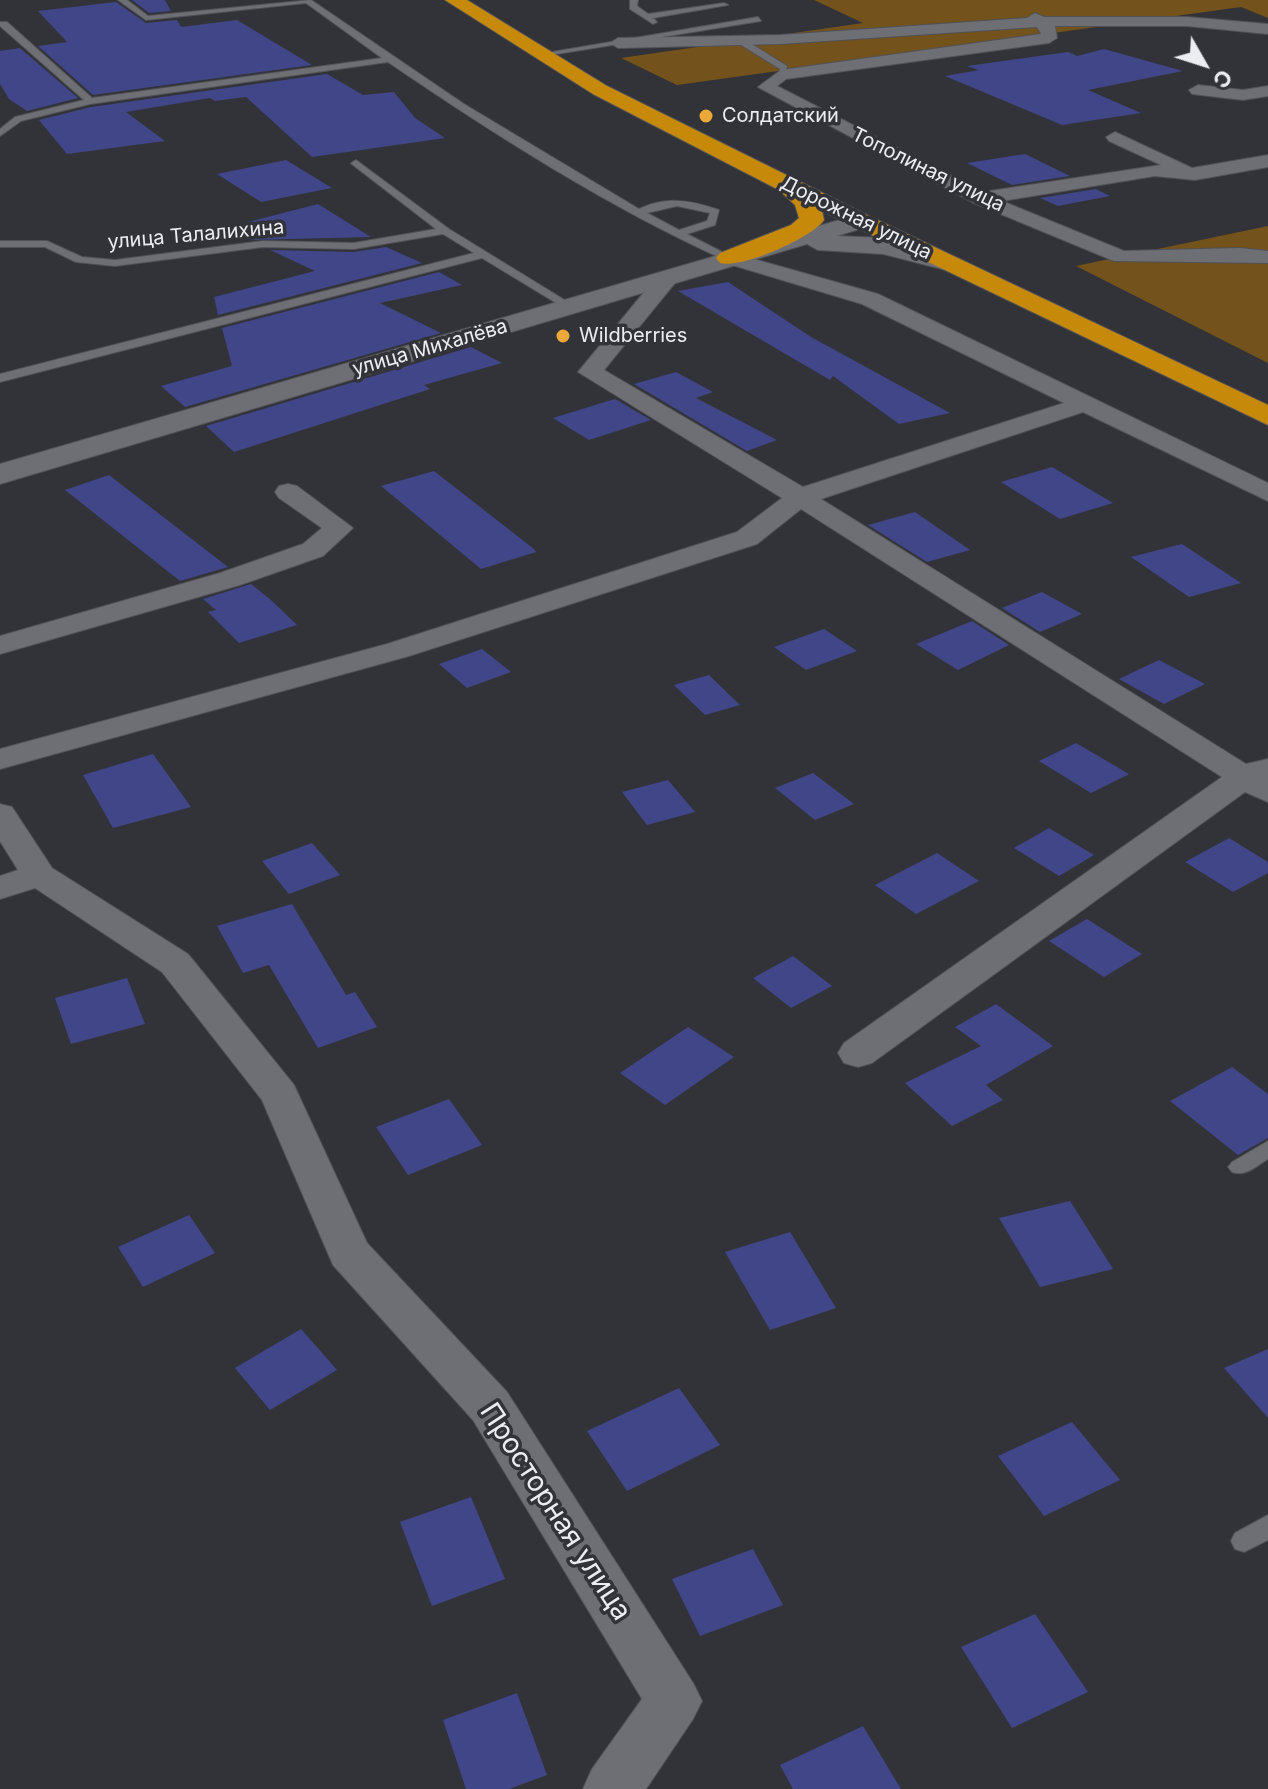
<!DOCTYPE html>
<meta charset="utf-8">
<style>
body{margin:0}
#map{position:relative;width:1268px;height:1789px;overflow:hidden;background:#323338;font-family:Inter,sans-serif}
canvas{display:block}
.north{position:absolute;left:1164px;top:24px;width:80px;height:80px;-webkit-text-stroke:6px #323338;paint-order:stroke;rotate:129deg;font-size:22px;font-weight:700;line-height:32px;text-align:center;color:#ecedf0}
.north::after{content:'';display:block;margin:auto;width:28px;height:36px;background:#ecedf0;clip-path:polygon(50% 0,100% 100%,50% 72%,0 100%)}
</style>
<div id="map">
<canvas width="1268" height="1789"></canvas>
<div class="north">С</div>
</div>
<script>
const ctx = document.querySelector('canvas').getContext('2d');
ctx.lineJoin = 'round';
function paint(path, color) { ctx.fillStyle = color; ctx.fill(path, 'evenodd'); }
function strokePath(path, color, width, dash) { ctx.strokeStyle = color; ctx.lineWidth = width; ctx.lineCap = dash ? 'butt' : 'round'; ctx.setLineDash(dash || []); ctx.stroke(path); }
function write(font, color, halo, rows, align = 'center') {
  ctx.font = font + ' Inter,sans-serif'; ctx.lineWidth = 7; ctx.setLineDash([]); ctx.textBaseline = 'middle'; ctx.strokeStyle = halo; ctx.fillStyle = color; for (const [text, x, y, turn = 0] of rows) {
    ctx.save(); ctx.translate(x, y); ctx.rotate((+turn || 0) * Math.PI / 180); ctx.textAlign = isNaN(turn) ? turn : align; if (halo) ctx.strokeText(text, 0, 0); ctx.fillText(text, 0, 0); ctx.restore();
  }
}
const green = new Path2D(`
 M814,0H1268V18L1241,7L677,85L621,58L863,23Z
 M1268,226V363L1076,266Z`);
const building = new Path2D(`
 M132,0H165L171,11L149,13Z
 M116,2L146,23L177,20L181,27L237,20L312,65L93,95L38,46L67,42L38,11Z
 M20,48L78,98L27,111L9,99L0,84V51Z
 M1104,49L1183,71L1088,90L1141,113L1062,125L945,76L979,70L967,66L1068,52L1077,56Z
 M327,74L363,95L394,92L415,118L445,138L312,157L246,97L215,101L210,98L126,112L165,141L67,154L39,120L91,107Z
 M1025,154L1070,176L1012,185L967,163Z
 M286,160L332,188L261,202L217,174Z
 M1096,189L1110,196L1058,206L1040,198Z
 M318,204L371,237L249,240L225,228Z
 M386,247L422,263L218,315L214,297L315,271L270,250L354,252Z
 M439,272L462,285L380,303L441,333L185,407L161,386L232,366L222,328Z
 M728,282L811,337L950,413L899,424L833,376L830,380L678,291Z
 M471,347L502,363L424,385L430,389L234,452L206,426Z
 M676,372L713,392L696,398L777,440L747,451L634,384Z
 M615,399L651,420L589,440L553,418Z
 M1052,467L1113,503L1060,519L1001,482Z
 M434,471L534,549L536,552L481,569L381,486Z
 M109,475L228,567L180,581L65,490Z
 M915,512L970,550L927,562L868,525Z
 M1182,544L1241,583L1189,597L1131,557Z
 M251,584L271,600L297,625L239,643L208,612L216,610L203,599Z
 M1042,592L1082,614L1040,632L1002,608Z
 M972,621L1009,645L958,670L916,644Z
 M824,629L857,651L806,670L774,647Z
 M482,649L511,672L467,688L439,664Z
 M1159,660L1205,684L1164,704L1119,679Z
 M709,675L740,705L705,715L674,685Z
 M1076,743L1129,774L1091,793L1039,761Z
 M153,754L191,807L113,828L83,775Z
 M813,773L854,804L815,820L775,788Z
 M668,780L695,812L647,825L622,792Z
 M1049,828L1094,855L1059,876L1014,848Z
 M1229,838L1268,862V873L1233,892L1185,862Z
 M312,843L340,875L289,894L262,861Z
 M937,853L979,881L916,914L875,885Z
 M292,904L346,995L355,992L377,1027L318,1048L269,965L243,973L217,926Z
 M1087,919L1142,954L1104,977L1049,941Z
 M793,956L832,986L791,1008L753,978Z
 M127,978L145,1024L71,1044L55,998Z
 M996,1004L1053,1046L986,1085L1003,1100L952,1126L905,1083L981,1046L955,1027Z
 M688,1027L734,1057L665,1105L620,1073Z
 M1232,1067L1268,1094V1138L1238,1155L1170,1101Z
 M449,1099L482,1145L408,1175L376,1127Z
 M1070,1201L1113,1269L1040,1287L999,1218Z
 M189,1215L215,1253L143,1287L118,1247Z
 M790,1232L836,1308L770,1330L725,1252Z
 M301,1329L337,1370L270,1410L235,1368Z
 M1268,1349V1418L1224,1368Z
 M679,1388L720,1445L627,1491L587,1431Z
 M1072,1422L1120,1480L1044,1516L998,1456Z
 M471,1497L505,1579L432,1606L400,1522Z
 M753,1549L783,1605L700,1636L672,1579Z
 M1035,1614L1088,1692L1012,1728L961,1647Z
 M517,1693L547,1775L509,1789H466L443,1720Z
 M863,1726L901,1789H793L780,1765Z`);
const lane = new Path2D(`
 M118,0H127L148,16L311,0L464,104L639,209C666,196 691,200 719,210L715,225L687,234L734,258L725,260C610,208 495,135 388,62L90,104L21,121L0,136V129L15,117L84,100L0,26V22H7L92,98L382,58L306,3L146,20ZM677,206L710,213L707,221L679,230L647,213Z
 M630,0H638L637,6L648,14L724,3L728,5L653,18L657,22L653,24L630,9Z
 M758,17L761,21L538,57L534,55Z
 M741,41H747L787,66L784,77H778L780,69L741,45Z
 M356,160L449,229L576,307L566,309L482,258L0,382V374L474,253L443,234L354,249L263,247L115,266L76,262L45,247H0V241H47L82,257L115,260L263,241L354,243L436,229L353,165L351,163Z
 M1268,1141V1159C1256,1166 1246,1177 1232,1172L1228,1167L1232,1162Z
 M1268,1515V1540L1244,1552L1235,1549L1231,1541L1235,1533Z`);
const street = new Path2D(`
 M1035,13L1044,17H1187L1268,24V34L1187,26H1055L1057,38L1049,43L786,79L777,86L983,192L1161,165L1109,141L1106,137L1115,132L1192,168L1268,155V167L1195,180L1155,176L1002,201L1124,251L1240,248L1268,251V263L1114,261L974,203L758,87L781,70L1041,34L1037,27L780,44L618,48L610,43L618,38L780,35L1027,18Z
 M1198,85L1243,90L1268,86V96L1243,100L1192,94L1189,90Z
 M729,252L878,294L1268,483V501L1083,412L821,499L1246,764L1268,759V802L1245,792L872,1063L858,1067L844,1063L838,1053L844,1043L1222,777L801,509L757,544L409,656L0,769V749L387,644L737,532L782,498L578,372L660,273L668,272L679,278L604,370L803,487L1064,403L862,304L722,262L718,258L722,254Z
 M288,484L297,486L353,528L323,556L240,585L0,654V636L220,573L303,544L322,528L279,498L275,492L279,486Z
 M0,804L12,807L52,868L188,954L294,1085L367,1243L507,1392L693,1683L702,1701L693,1719L646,1789H583L592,1769L642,1699L473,1420L333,1265L262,1100L162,972L35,888L0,899V876L18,870L0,841Z`);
const secondary = new Path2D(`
 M860,214L872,221L869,226L837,236L884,238L955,257L959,262L946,270L883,254L818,250L807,244L0,484V464Z`);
const highway = new Path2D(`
 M445,0H467L607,86L869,216L1268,405V425L822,211L824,220C812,238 741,269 720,263L716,258L720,253L791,225L799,218L795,205L779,190L593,94Z`);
const markers = [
 [706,116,8,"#eba939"],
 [563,336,8,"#eba939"]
];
const farPoinames = [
 ["Солдатский",722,116],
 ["Wildberries",579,336]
];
const farStreetnames = [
 ["Тополиная улица",928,170,26],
 ["Дорожная улица",856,218,26],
 ["улица Талалихина",196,235,-5],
 ["улица Михалёва",430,348,-16]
];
const nearStreetnames = [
 ["Просторная улица",555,1512,57]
];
paint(green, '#73521c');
paint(building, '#414689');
strokePath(lane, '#515255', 2);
strokePath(street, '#515255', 2);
strokePath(secondary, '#515255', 2);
strokePath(highway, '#515255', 2);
paint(lane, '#6e6f75');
paint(street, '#6e6f75');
paint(secondary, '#6e6f75');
paint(highway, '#c78909');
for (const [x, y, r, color] of markers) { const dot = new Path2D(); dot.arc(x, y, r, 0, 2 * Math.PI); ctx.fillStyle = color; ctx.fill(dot); strokePath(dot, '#323338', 3); }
write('20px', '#ecedf0', '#323338', farPoinames, 'left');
write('20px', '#ecedf0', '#323338', farStreetnames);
write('28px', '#ecedf0', '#323338', nearStreetnames);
</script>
